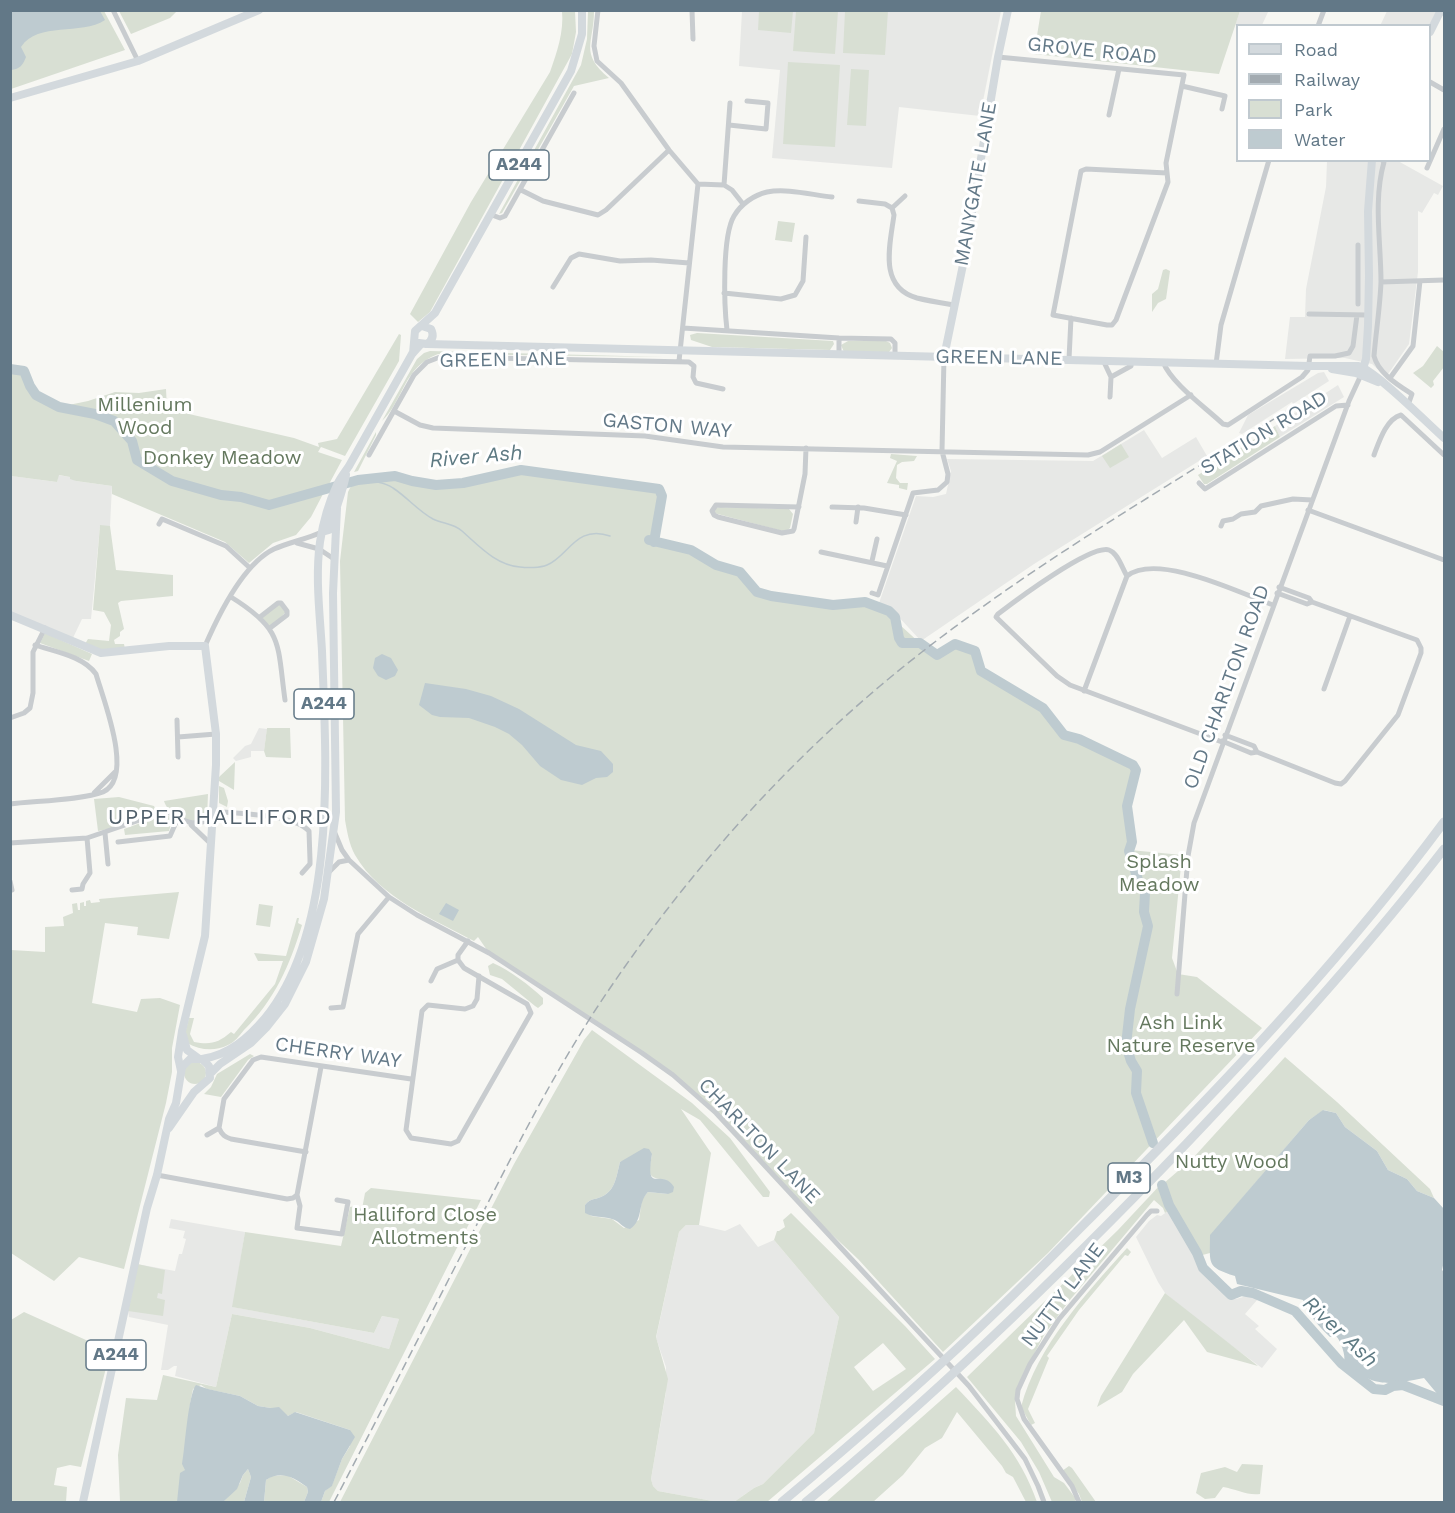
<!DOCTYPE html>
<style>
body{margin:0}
#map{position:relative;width:1455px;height:1513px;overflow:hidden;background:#f7f7f3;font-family:"Work Sans",sans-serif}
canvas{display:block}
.frame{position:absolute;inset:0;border:12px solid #627887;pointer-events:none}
.legend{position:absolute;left:1236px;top:24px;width:195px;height:138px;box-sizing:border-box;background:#fff;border:2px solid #c0c9cf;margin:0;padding:8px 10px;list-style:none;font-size:18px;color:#627887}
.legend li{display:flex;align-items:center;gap:12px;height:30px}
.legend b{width:30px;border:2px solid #c0c9cf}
</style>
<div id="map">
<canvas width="1455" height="1513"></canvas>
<div class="frame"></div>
<ul class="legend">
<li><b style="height:8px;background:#d3d9dd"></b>Road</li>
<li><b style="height:8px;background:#a3abb1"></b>Railway</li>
<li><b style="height:16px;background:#d8dfd3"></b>Park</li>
<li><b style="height:16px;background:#becbd0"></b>Water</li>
</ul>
</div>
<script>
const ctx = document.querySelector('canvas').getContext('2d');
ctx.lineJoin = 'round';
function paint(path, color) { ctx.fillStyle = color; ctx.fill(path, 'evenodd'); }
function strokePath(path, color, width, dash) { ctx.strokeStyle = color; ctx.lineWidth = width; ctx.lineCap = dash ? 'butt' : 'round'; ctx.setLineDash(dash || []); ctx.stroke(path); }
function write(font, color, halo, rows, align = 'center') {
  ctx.font = font + ' "Work Sans",sans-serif'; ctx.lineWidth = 6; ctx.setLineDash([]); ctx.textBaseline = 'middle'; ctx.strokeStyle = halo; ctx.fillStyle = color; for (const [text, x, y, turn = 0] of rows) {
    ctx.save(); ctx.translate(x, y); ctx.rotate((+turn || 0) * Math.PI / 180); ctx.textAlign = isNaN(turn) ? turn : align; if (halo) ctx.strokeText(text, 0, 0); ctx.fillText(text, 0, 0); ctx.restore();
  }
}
const built = new Path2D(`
 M742,11H1001L980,116L899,107L892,168L772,158L780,70L739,66Z
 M1240,11H1264L1268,12L1262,25L1237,26L1235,25Z
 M1387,11H1444V17L1439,14L1430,26H1380Z
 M1327,161H1398L1443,186L1438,195L1434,193L1422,213L1418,211V272L1409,344L1386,377L1372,364L1345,358L1285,359L1290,317H1305L1306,289L1326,187Z
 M1324,372L1329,381L1293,404L1292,402L1242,434L1239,433L1248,415L1318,373Z
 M1338,385L1344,397L1280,437L1275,426Z
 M1144,430L1162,458L1196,437L1207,456L1034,564L921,641L896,614L878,606L916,496L933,497L946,494L951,471L947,459L1093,461Z
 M58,475L70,477L76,481L112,486L110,526H100L91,619H82L72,640L11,615V476L57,482Z
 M259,728L267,729L264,751H251V757L236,761L233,758L245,746L251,744Z
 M1168,1211L1195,1257L1200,1270L1229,1298L1236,1299L1250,1295L1258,1299L1245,1314L1259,1326L1255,1329L1277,1349L1262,1368L1207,1328L1165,1293L1158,1282L1136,1237L1149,1221L1157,1215L1161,1216Z
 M171,1219L245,1232L233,1307L374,1333L382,1316L399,1319L389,1349L310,1328L232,1314L216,1387L175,1376L177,1366H174L168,1370H161L168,1325L129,1317L128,1311L137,1264L175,1271L179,1254H182L186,1239L183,1238L185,1231L169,1228Z
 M740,1224L758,1247L774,1240L839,1317L814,1433L763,1484L754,1488L734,1502H718L658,1491L653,1486L651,1479L666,1392V1367L656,1338L679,1232L686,1225H699L725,1231Z`);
const green = new Path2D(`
 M11,11H104L125,50L11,89Z
 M119,11H177L170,18L131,34Z
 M562,11H575L576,32L572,54L430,312L418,322L410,314L471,202L550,72C557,52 564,32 562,11Z
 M588,11H594C594,43 579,53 609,78L574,86L502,213L499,214L581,65L587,39Z
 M759,11H793L791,33L758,30Z
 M796,11H838L835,54L793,51Z
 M845,11H888L885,55L843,53Z
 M1041,11V10L1240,11L1219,74L1034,54Z
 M788,62L840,65L835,147L783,144Z
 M851,69L869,70L866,126L847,125Z
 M778,221L795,223L792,242L775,240Z
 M1166,269L1170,271L1166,299L1158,303L1152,312V294L1158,289L1163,270Z
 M697,333L833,341L834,344L830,350L712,347L691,340L690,335Z
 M399,334L401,335L399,361L345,456L321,447L318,452L342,460L328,486L268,502C258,501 250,496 241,494C218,491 197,488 176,480C163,474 151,465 139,458L134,440L116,420L112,423L131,443L135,460L171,483L184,488L218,497L242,499L258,505L270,507L303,497L323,494L311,517L296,535L273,543L249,563L225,542L112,494V486L76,481L70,479V477L59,475L57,482L11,476V369L24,371L30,386L36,395L59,407L88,401L115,392L139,393L166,389L167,409L294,438L319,447L318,443L337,439Z
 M848,341H886L890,343L892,348L889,352H844L841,345Z
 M1437,346L1444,352V367L1433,381L1434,385L1431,388L1413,373L1423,366Z
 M430,351L664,357L438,354C403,367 404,400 382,421L417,359L424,353Z
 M1275,426L1280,437L1207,484H1204L1198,475Z
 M376,432V435L358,471L354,472Z
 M1121,444L1129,457L1110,468L1102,456Z
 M891,454L917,456L914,461L902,462L897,465L896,478L900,483H908L907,490L899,488V485L887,483L897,461L890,458Z
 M521,470L659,489L661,492L654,542L691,550L716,565L740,572L744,576L746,583L756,594L780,600L787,598L833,605L865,602L877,604L922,645L936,655L955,644L975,651L977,664L981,671L1043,708L1064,735L1079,739L1133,765L1136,770L1127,806L1132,842L1130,850L1182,855L1172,958L1178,974L1197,977L1262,1028L1048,1253L943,1352L858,1259L795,1200L740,1138L673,1075L489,953L478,937L474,941C433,919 380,898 355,855C349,844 347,831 345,820L340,561L348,492L353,482L395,476L412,481L436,485L463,483Z
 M720,507L789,509L793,514L790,528L786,532L714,513L716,508Z
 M100,525L110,526L116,570L173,575V596L121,601L118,603L124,629L120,632V636L114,640L115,644H124L125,649H96L85,644L88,639L109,641L111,625L104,612L93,610Z
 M278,603L287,611L270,628L260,617Z
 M45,633L92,654L89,661L40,643Z
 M267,728H290L291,758L266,757L264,751Z
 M235,762L234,790L219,781V777Z
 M219,786L224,788L228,801L227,807L219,803Z
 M208,794L207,818C194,826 168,816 164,801Z
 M119,797L154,806L156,810L109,829L98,831L94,799Z
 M167,815L173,818L169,831L125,835L124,829L160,816Z
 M179,892L169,939L137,935L138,927L105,923L92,1003L137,1012L141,999L160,998L180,1005L172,1048V1072L166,1103L124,1269L79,1257L54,1281L11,1253V950L45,952V927L64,926L63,917L73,913L72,904L77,903L78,910H80V903L84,902V906H86V901L90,900L91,903L100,902L99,899Z
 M259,904L273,906L270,927L256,925Z
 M297,918H299L298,923L302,925C290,965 274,1001 244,1030C239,1036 235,1042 228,1045C214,1052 200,1050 187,1043L185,1033L189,1018H194L190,1034L194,1042C211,1045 218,1043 231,1032L234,1034L275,984L283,961H258L254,953L286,956Z
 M493,963C511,971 529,985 543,998V1004L538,1008L535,1006L502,979L490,975L488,966Z
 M592,1030L692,1103L730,1138L770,1192L769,1197H763L700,1120L681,1109L711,1153L699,1225H686L679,1232L656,1337L668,1379L651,1479L653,1486L658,1491L718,1502H340L514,1164L584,1040ZM652,1154C649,1173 645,1178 667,1180L668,1194L648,1192L642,1199L639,1220L624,1228L612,1219L591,1216L585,1205C590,1199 592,1200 598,1198C615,1193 616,1178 620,1162Z
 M250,1054L254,1056L248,1060L221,1097L204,1094L211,1087L217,1074Z
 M1285,1057L1337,1102L1430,1189L1434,1198L1417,1191L1407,1179L1388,1170L1377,1151L1345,1127L1336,1113L1324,1110L1309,1120L1211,1235L1210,1253L1195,1257L1168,1211L1165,1213L1163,1208L1154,1200L1069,1301L1044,1335L1032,1358L1015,1401L1016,1416L1054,1477L1064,1483L1076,1499L1075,1502H1052L1039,1472L1021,1442L967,1377L1118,1230L1161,1184L1164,1187L1163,1184L1193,1158Z
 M184 1073a11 11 0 1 1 22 0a11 11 0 1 1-22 0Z
 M371,1188L481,1200L329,1502H321L325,1491L332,1485L342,1459L350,1446V1430L296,1412L288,1416L271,1408L258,1406L240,1396L207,1389L201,1385L193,1389L190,1404L185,1470L178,1502H120L118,1455L126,1398L157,1400L163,1375L216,1387L232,1314L310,1328L389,1349L399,1319L382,1316L374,1333L232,1307L245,1232L341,1246L350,1207L354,1206L362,1209L365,1193Z
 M791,1213L905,1326L935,1359L767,1502H734L754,1488L763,1484L814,1433L839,1317L774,1240L777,1231H779L785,1227L783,1220ZM883,1343L906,1369L873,1391L854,1367Z
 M1127,1248L1131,1252L1128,1256L1125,1255L1079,1310L1047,1356L1049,1358L1028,1409L1035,1423L1031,1425L1021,1407C1038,1345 1085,1295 1127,1248Z
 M137,1264L165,1270L162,1294L158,1293L157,1298L165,1300L163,1316L128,1311Z
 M1165,1293L1258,1366L1207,1352L1184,1320L1133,1374L1122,1392L1097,1407L1101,1396Z
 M24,1312L97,1345L110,1352L81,1467L70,1465L57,1468L54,1485L67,1487L66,1502H11V1320Z
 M956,1387C991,1424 1020,1453 1037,1502H1026L1013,1477L1006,1473L1002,1466L957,1412L942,1438L925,1448L903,1475L873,1502H826Z
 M1242,1464L1263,1465L1260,1494C1248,1496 1236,1489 1223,1487L1215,1498L1205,1499L1196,1493L1201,1473L1225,1467L1237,1472Z
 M1069,1466L1072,1468L1096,1502H1082L1079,1494L1062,1471Z
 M248,1469L251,1477L244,1502H223L240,1483L243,1475Z
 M287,1475L307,1487L308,1492L304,1502H264L266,1480L272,1476Z`);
const water = new Path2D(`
 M10,11H100L105,20C81,36 38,21 21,47L26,57C23,65 20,69 11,70Z
 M382,654L391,658L398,670L395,676L386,680L378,676L373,668L375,658Z
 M425,683L466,689L491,696L519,709L576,745L601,751L613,764V772L607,777L596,778L582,785L561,780L540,766L522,745L509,734L495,727L469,718L440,717L432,715L419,705Z
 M446,903L459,910L453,921L439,914Z
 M1323,1110L1336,1113L1345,1127L1377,1151L1388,1170L1407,1179L1417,1191L1434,1198L1444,1209V1261L1442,1270L1444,1272V1397L1439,1396L1424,1378C1388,1385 1373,1388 1344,1362C1346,1356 1341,1341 1336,1336L1330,1337C1320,1328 1307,1313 1303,1300L1237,1284L1235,1276C1206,1267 1210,1264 1210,1235L1309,1120Z
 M644,1148L649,1149L652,1154C645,1196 661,1167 674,1187L673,1192L668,1194L648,1192C637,1203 644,1220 630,1229C622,1228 620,1221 612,1219C602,1216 594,1218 585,1213V1205C590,1199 592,1200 598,1198C615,1193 616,1178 620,1162Z
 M196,1385L208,1389L240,1396L258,1406L271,1408L279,1407L288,1416L295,1412L350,1430L355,1437L342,1459L332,1486L325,1491L321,1502H304L308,1492L307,1487C294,1478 282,1470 266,1480L264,1502H244L251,1477L248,1469L243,1475L237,1489L223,1502H177L180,1473L185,1470L182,1464C185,1448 188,1395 196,1385Z`);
const stream = new Path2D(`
 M358,480C370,481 383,481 393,488C407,497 418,511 433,519C443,524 453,523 462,531C479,546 496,565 520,567C527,568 540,568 547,565C568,557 576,524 610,536`);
const river = new Path2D(`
 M10,369L24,371L30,386L36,395L59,407L95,414L114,421L132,441L137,460L172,481L221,495L241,497L269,505L358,480L395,476L412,481L436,485L463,483L521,470L659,489L662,496L654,542
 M649,540L691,550L716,565L740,572L757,592L771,596L833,605L865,602L889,611L895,617L899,638L902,643H920L937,655L955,644L975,651L981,671L1043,708L1064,735L1079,739L1133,765L1136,770L1127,806L1132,842L1129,851L1138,880L1145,893L1144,912L1148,926L1130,1009L1126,1045L1131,1061L1137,1071L1136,1093L1153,1143
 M1162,1185L1169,1205L1197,1253L1203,1268L1231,1295L1241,1291L1253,1293L1295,1311L1341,1363L1374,1389L1385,1390L1393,1386L1403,1385L1444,1401`);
const street = new Path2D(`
 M113,10L138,61
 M598,10L594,46L597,61L621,83L669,150L698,184L679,361
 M692,10L693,39
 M1318,26L1324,10
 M998,57L1184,75L1166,163L1168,182L1116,320L1112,325H1107L1053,315L1081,171L1086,169L1167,173
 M1430,82L1444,90
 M1182,86L1225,96L1222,109
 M1109,115L1119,69
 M729,125L766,129L768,103L747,101
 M1382,160L1384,162C1373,201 1381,242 1381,282C1380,307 1376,332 1374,356C1378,373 1398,385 1412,394L1408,405
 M1427,168L1444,129
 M698,184L724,185L730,103
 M724,185L732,190L743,204
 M521,190L543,201L598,215L606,210L669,150
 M859,201L885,204L892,208L894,215C890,245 878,287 917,298C929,301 942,303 954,305
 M892,208L905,196
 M492,215L500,218L505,216L574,93
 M1381,282L1444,280
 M553,287L571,258L579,254L620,261L651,260L689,263
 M724,293L781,299L795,295L803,281L806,237
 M1358,304V245
 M1309,314L1367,315
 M683,328L839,338L891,339L895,343V356
 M727,330C724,305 722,236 734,216C741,204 754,195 767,192C787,188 812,195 832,197
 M839,355V338
 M1069,359L1071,318
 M1103,360L1111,377L1131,366L1132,361
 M1163,362C1172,384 1205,407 1223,424L1228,425L1302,377L1308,370L1310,356H1335L1349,353L1353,346L1357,315
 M1216,364L1221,325L1269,160
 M1390,378L1413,346L1420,281
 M1110,397L1111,377
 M394,411L420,425L433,428L645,436L723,447L1088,455L1100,452L1191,395
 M369,455L414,375L427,362L440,357L689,362L694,366L693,377L696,383L723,389
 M1374,455C1379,442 1386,419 1401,415L1444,455
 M1199,483L1205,489L1336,406L1348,405
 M799,507L716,505L712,511L714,515L718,517L782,533L793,531L794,529L805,474L806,448
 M832,507L864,508L906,515
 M1308,510L1444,560
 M856,522L858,507
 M159,524L162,519L226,546L250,568
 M1221,526L1223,521L1233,519L1241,514L1255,512L1261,506L1293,499L1312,500
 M297,543L319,549L334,559
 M821,552L887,566
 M872,561L877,539
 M1127,576C1122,568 1118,553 1109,550C1091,544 1015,601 998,614L996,617L1057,676L1070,685L1222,742
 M872,593L878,595L913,493L938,490L947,482L948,474L942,451L944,357
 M1277,593L1307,604L1312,602
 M231,597C284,630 277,643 285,700
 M260,617L278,603H281L287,611V615L270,628
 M205,646C218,616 243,564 274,549C290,542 307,539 322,532
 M1324,689L1350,616
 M1084,691L1127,576C1157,552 1240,593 1273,605
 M10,718L24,713L30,708L33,693V652L45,628
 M177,720L178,757
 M1225,735L1254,746L1257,752
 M178,737L216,734
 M1222,741L1251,753L1257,752L1335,783L1341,784L1345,781L1398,715L1421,653V648L1417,640L1312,602L1309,598L1279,587
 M94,793L115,772
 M10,804C33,801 83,800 103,792C135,778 103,699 96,674C83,656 56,652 35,645
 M213,811C237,814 292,813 309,831L310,860V864L302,873
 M191,825L211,844
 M334,831L342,850L349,860L389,897L417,915L489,953L642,1053L673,1075L716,1113L969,1386L1025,1459L1038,1486L1044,1502
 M105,833L108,864
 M118,842L170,836L178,818
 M10,843L87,838L166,811C183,821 194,828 213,818
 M328,873L339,862L349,860
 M10,881L12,890
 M72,890L82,889L83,884L90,873L87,838
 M468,941L458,955V960L464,968L527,1004L531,1013L458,1141L451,1144L411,1138L406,1130L422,1011L428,1005L465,1009L473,1006L477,999L479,976
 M431,981L437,969L458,960
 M1177,994L1188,856L1194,823L1349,401L1361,375
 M331,1008L343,1007L358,934L389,897
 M207,1135L219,1128
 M306,1152L231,1139C225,1137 222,1135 219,1128L224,1099L253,1060L261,1057L411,1079
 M157,1175L287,1199L293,1198L297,1195L321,1067
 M297,1195L300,1206L297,1228L342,1234L348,1202L337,1200
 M1079,1502L1072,1486L1024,1419L1017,1399L1018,1390L1030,1364L1059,1319L1147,1215L1151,1211H1157`);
const secondary = new Path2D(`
 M1430,32L1441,10
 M10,98L138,61L259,10
 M427,344L1309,366H1358C1374,369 1428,424 1444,438
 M944,357L964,260L998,57L1008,10
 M1332,369L1356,373L1378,382
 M1361,375L1366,359L1368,326L1369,276L1368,211L1372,160
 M10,615L101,653L169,646H205L216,734V765L205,936L182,1031L178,1057L181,1071
 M183,1035L187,1050L198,1058`);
const primary = new Path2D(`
 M419,343L427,344C433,340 434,335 431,329L422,326
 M413,353L415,331L435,313L571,71L582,34V10
 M322,532L329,530C335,512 342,494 346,475
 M202,1059C229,1055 248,1038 265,1018C338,929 326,760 322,651C320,615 315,577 320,542C323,523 329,502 337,485C340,478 345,472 349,466L412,354L421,344
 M211,1073L220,1064L251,1043L266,1028L285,1004L306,962L324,899L336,812L333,593L337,508
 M83,1502L147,1208L157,1175L169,1119L176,1103L182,1067L190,1059H202L209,1066L210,1078L194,1092L169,1128`);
const highway = new Path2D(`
 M782,1502C849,1446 915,1389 979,1328C1030,1280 1078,1230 1128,1180C1240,1067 1349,950 1444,822
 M806,1502C941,1391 1066,1269 1187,1143C1277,1048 1364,952 1444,849`);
const rail = new Path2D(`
 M334,1502C380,1414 425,1325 471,1236C511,1158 550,1079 598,1006C676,888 771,778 880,686C1008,578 1155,495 1296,405`);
const shields = [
 [519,165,60],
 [324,704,60],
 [1129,1178,42],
 [116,1355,60]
];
const shieldNames = [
 ["A244",519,165],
 ["A244",324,704],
 ["M3",1129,1178],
 ["A244",116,1355]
];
const streetNames = [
 ["GROVE ROAD",1092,51,6],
 ["MANYGATE LANE",976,184,-80],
 ["GREEN LANE",999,358,1],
 ["GREEN LANE",503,360,-1],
 ["GASTON WAY",667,426,5],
 ["STATION ROAD",1264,433,-31],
 ["OLD CHARLTON ROAD",1227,687,-70],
 ["CHERRY WAY",338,1053,8],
 ["CHARLTON LANE",759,1141,46],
 ["NUTTY LANE",1063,1295,-53]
];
const parkNames = [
 ["Millenium",145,405],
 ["Wood",145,428],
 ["Donkey Meadow",222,458],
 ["Splash",1159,862],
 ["Meadow",1159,885],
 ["Ash Link",1181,1023],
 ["Nature Reserve",1181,1046],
 ["Nutty Wood",1232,1162],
 ["Halliford Close",425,1215],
 ["Allotments",425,1238]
];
const waterNames = [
 ["River Ash",476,457,-5],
 ["River Ash",1340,1332,43]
];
const quarterNames = [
 ["UPPER HALLIFORD",220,818]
];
paint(built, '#e7e8e6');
paint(green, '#d8dfd3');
paint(water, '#becbd0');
strokePath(stream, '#becbd0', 1.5);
strokePath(river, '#becbd0', 10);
strokePath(street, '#c8cccf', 5);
strokePath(secondary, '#d3d9dd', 8);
strokePath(primary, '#d3d9dd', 8);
strokePath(highway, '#d3d9dd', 9);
strokePath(rail, '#a3abb1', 1.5, [9, 4.5]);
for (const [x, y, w] of shields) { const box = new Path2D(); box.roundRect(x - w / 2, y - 15, w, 30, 4.5); ctx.fillStyle = '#fff'; ctx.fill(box); strokePath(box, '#627887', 1.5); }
write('bold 18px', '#627887', null, shieldNames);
write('20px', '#627887', '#fff', streetNames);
write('20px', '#64785e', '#fff', parkNames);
write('italic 21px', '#5e7a83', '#fff', waterNames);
ctx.letterSpacing = '1.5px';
write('22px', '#51606b', '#fff', quarterNames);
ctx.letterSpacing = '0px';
</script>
